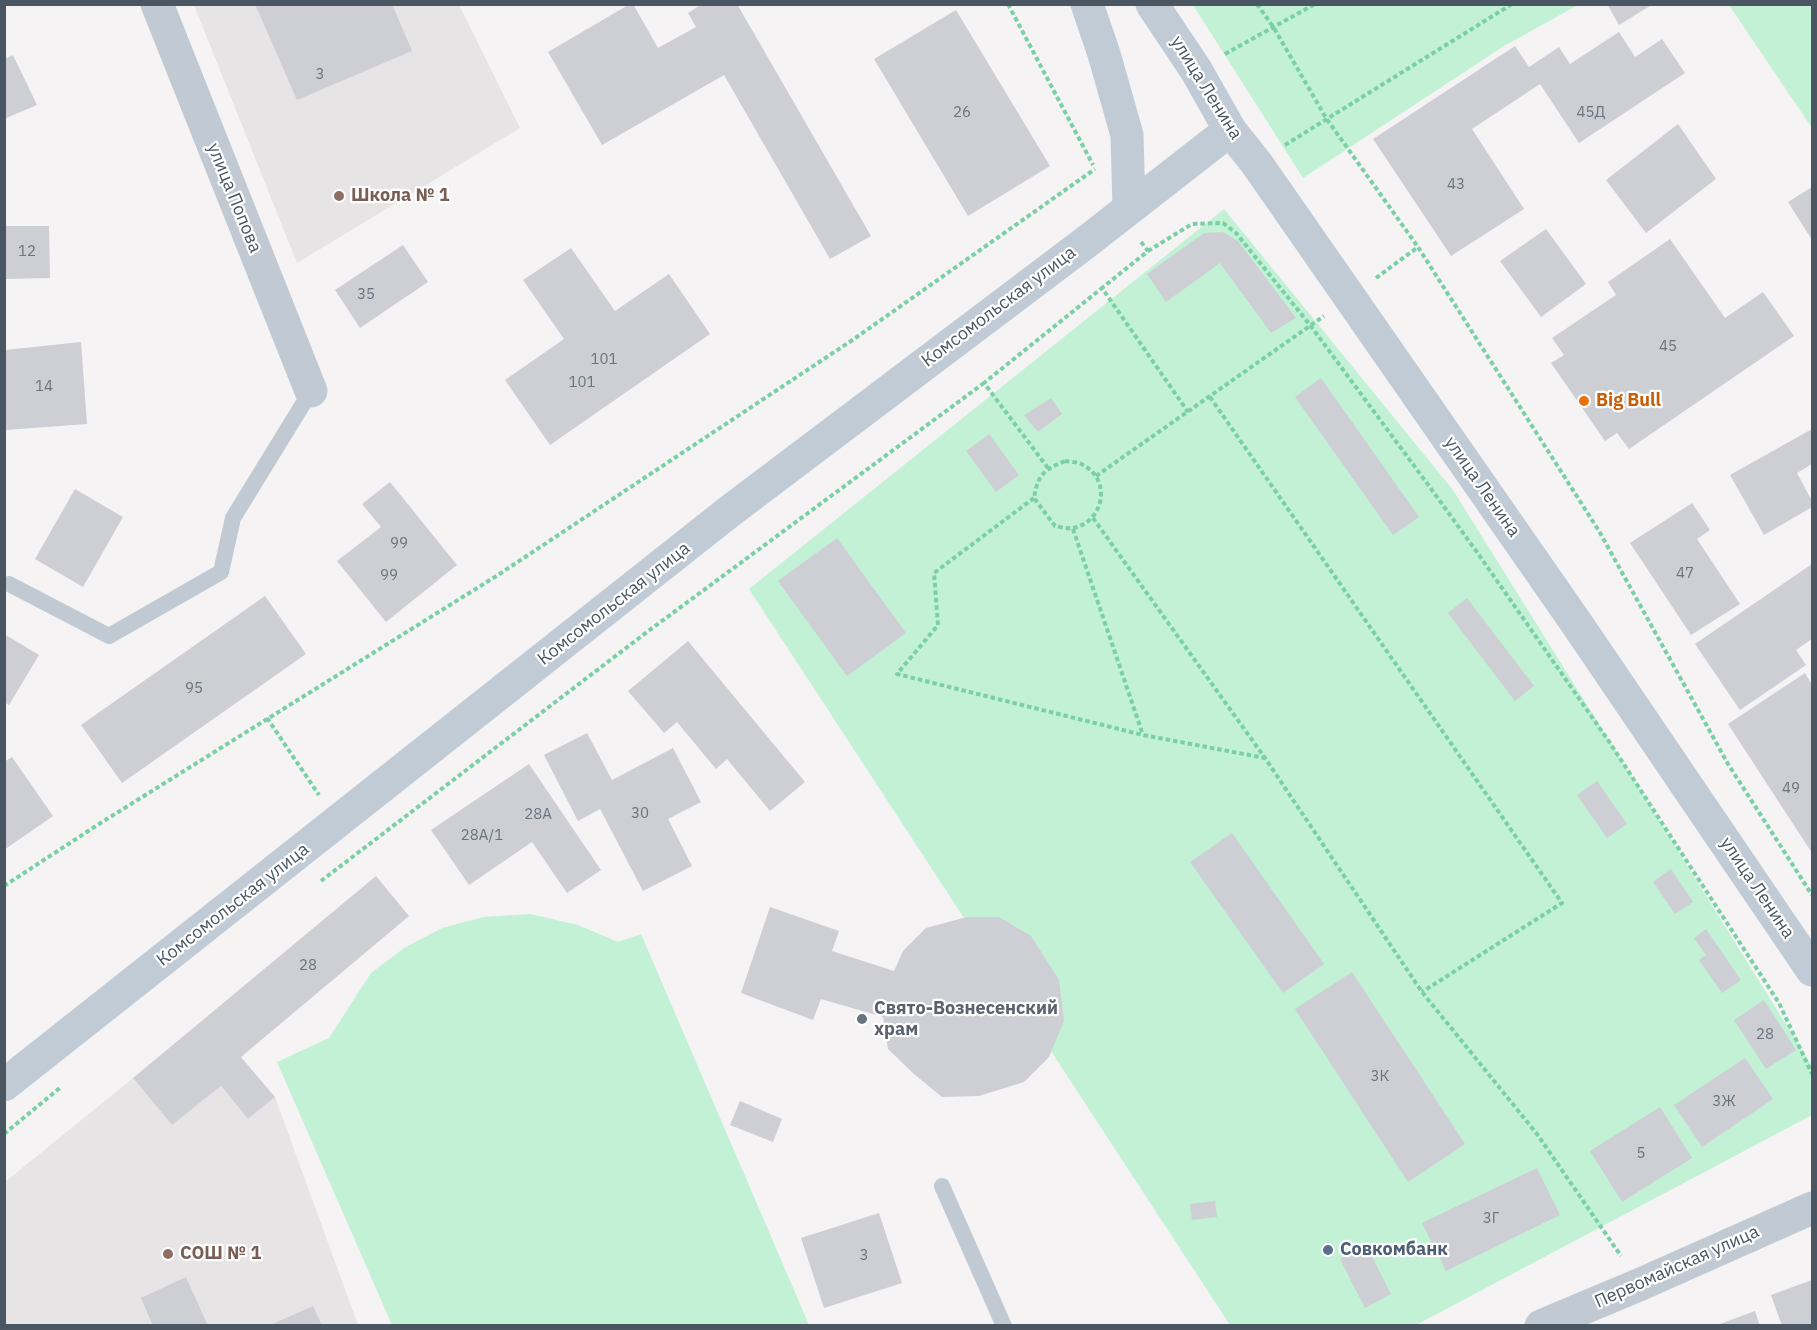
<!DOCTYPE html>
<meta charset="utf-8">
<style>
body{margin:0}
#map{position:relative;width:1817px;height:1330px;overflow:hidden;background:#f5f3f3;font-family:"IBM Plex Sans",sans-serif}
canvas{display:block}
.frame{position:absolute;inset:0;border:6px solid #4a5661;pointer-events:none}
</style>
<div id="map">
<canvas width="1817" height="1330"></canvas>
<div class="frame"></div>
</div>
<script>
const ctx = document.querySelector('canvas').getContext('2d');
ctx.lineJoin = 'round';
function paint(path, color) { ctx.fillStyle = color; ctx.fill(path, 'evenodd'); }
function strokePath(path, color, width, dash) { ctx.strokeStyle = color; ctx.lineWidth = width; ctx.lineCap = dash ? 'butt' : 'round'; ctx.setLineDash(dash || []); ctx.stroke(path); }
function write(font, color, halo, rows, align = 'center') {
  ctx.font = font + ' "IBM Plex Sans",sans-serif'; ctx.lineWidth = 4.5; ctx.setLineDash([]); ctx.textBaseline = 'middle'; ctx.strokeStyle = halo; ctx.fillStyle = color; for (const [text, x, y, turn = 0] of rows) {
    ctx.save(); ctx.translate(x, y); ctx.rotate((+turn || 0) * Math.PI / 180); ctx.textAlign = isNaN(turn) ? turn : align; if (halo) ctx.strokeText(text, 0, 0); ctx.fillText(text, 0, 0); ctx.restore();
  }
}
const education = new Path2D(`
 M194,5H459L520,128L297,263Z
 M133,1078L172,1125L221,1086L248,1119L275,1097L358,1325L5,1326V1182Z`);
const green = new Path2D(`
 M1193,5H1578L1504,46L1303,178Z
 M1729,5H1812V128Z
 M1224,209L1453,490L1812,1066V1115L1416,1325H1230L749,589Z
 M530,914L578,925L618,942L641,934L809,1325H392L277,1062L329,1038L371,973L404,948L442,928L484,917Z`);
const building = new Path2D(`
 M255,4H392L412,51L297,100Z
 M630,4H633L658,48L696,27L688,13L702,4H737L871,236L830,259L724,75L602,145L548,52Z
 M1607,4H1653L1619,25Z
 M956,10L1050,166L968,216L874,59Z
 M1619,32L1635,57L1662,39L1685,73L1579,143L1540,84L1472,129L1524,209L1451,256L1373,139L1515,46L1529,67L1559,47L1570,64Z
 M13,55L37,105L4,119V59Z
 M1678,124L1716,179L1646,233L1606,180Z
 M1812,187V240L1788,202Z
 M4,226H49L50,278L4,279Z
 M1546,229L1586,284L1541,317L1500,261Z
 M1223,232L1238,241L1296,318L1271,333L1220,263L1166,302L1147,274L1204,233Z
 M1670,239L1725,318L1763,292L1794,336L1629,449L1617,433L1605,441L1551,363L1564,355L1552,338L1616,295L1608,282Z
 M403,245L428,282L360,328L335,290Z
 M571,248L615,311L669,274L710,334L550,445L505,380L564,339L523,280Z
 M81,342L87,424L5,430V350Z
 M1321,378L1419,517L1393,535L1295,397Z
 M1051,398L1062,414L1038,432L1024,415Z
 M1812,429V464L1797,473L1812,501V507L1764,535L1730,475Z
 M989,434L1019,475L996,492L966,451Z
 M390,482L457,565L386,622L337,561L381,527L362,504Z
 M75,489L123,517L83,587L35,559Z
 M1692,503L1710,530L1697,539L1740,604L1691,635L1630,543Z
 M837,538L906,633L847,676L778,581Z
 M1812,564V639L1796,650L1806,665L1740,710L1695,644Z
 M265,596L306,654L122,783L81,725Z
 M1467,598L1534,686L1515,701L1448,613Z
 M4,634L39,655L9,705L4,702Z
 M688,641L805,782L770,811L727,759L716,769L677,722L664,733L628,691Z
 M1805,673L1812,685V853L1728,724Z
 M587,733L612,780L673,748L701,802L668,819L692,866L643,891L600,809L578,821L544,755Z
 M12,757L53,816L4,850V762Z
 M529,764L601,870L567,893L532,842L469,885L431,830Z
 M1597,781L1627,824L1607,838L1577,795Z
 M1232,833L1324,964L1283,993L1190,862Z
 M1671,869L1693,902L1675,914L1653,882Z
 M376,876L409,916L241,1057L275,1097L248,1119L221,1086L172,1125L133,1078Z
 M770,907L839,931L832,951L894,971L903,951L926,928L967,917H999L1031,936L1059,980L1064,1021L1049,1057L1024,1082L979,1096L942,1097L914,1074L888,1049L883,1017L821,999L813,1020L741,993Z
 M1706,929L1741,980L1722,993L1699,960L1706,955L1694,938Z
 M1352,972L1465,1144L1408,1182L1295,1009Z
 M1764,1000L1796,1050L1766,1069L1734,1020Z
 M1745,1058L1773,1099L1702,1147L1674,1105Z
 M740,1101L782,1119L773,1142L730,1125Z
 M1660,1107L1692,1158L1622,1202L1590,1151Z
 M1537,1168L1560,1215L1446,1271L1422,1223Z
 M1215,1201L1217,1217L1192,1220L1190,1204Z
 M879,1213L902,1283L824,1308L801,1238Z
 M1366,1245L1391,1294L1365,1308L1340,1259Z
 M186,1277L208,1326H153L141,1298Z
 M1812,1280V1326H1782L1771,1295Z
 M313,1306L322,1326H268Z
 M1755,1311L1760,1326H1717V1325Z`);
const path = new Path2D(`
 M1008,4L1093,165
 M1257,4L1274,28L1326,118L1418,247
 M1225,54L1315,4
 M1285,145L1512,4
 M1141,242L1148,251L1102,288L1188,412
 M1148,251L1192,224L1223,223L1236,233L1310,325L1429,486L1479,555L1610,743L1779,1003L1812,1074
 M1376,278L1418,247L1599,531L1728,764L1812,895
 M1210,397L1562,903L1422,992
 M1065,461C1071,462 1079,462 1083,465C1112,480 1104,522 1073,528C1068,529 1060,527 1055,526L1034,498C1038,475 1043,470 1065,461Z
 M1048,468L984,383L1102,288
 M1096,476L1324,316
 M1034,498L934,573L938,625L897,674L1143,735L1265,758
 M1093,518L1265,758L1422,992L1537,1134L1621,1256
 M1073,529L1143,735
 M267,718L319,795
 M321,881L647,632L984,383
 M4,886L99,824L498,575L854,339L1095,169
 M4,1134L61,1087`);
const lane = new Path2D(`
 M9,584L109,636L221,572L233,518L311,391
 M942,1186L1004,1326`);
const street = new Path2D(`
 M157,4L311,391
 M1541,1326L1641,1284L1812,1208`);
const secondary = new Path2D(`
 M1087,4L1104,54L1127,135L1129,207
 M1152,4L1196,70L1230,130L1257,164L1577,624L1812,970
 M4,1085L730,511L1085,243L1230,130`);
const markers = [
 [339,196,6,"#8d6e63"],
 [1584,401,6,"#e8710a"],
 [862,1019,6,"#6b7280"],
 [1328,1250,6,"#5c6f8a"],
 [168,1254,6,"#8d6e63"]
];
const numberNames = [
 ["3",320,75],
 ["26",962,113],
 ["45Д",1591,113],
 ["43",1456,185],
 ["12",27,252],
 ["35",366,295],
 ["45",1668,347],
 ["101",604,360],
 ["101",582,383],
 ["14",44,387],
 ["99",399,544],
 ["47",1685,574],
 ["99",389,576],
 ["95",194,689],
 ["49",1791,789],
 ["30",640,814],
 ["28А",538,815],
 ["28А/1",482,836],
 ["28",308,966],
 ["28",1765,1035],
 ["3К",1380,1077],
 ["3Ж",1724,1102],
 ["5",1641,1154],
 ["3Г",1491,1219],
 ["3",864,1256]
];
const streetNames = [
 ["улица Ленина",1206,88,58],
 ["улица Попова",234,198,68],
 ["Комсомольская улица",999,307,-37],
 ["улица Ленина",1482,487,55],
 ["Комсомольская улица",614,604,-38],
 ["улица Ленина",1757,888,56],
 ["Комсомольская улица",233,905,-38],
 ["Первомайская улица",1677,1267,-24]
];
const educationNames = [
 ["Школа № 1",351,196],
 ["СОШ № 1",180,1254]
];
const foodNames = [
 ["Big Bull",1596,401]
];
const worshipNames = [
 ["Свято-Вознесенский",874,1009],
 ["храм",874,1030]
];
const serviceNames = [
 ["Совкомбанк",1340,1250]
];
paint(education, '#e6e4e5');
paint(green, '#c3f1d5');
paint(building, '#cdcfd5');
strokePath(path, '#7ad0a6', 4, [4.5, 3]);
strokePath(lane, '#c1cad2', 16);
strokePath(street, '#c1cad2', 33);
strokePath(secondary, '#c1cbd6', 33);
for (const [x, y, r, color] of markers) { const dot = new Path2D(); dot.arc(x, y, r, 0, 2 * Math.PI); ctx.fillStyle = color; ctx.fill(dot); strokePath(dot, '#fff', 2); }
write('15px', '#6b747e', null, numberNames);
write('18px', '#4a5661', '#fff', streetNames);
write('bold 18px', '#785e54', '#fff', educationNames, 'left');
write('bold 18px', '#c56008', '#fff', foodNames, 'left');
write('bold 18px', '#5b616d', '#fff', worshipNames, 'left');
write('bold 18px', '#4e5e75', '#fff', serviceNames, 'left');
</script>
